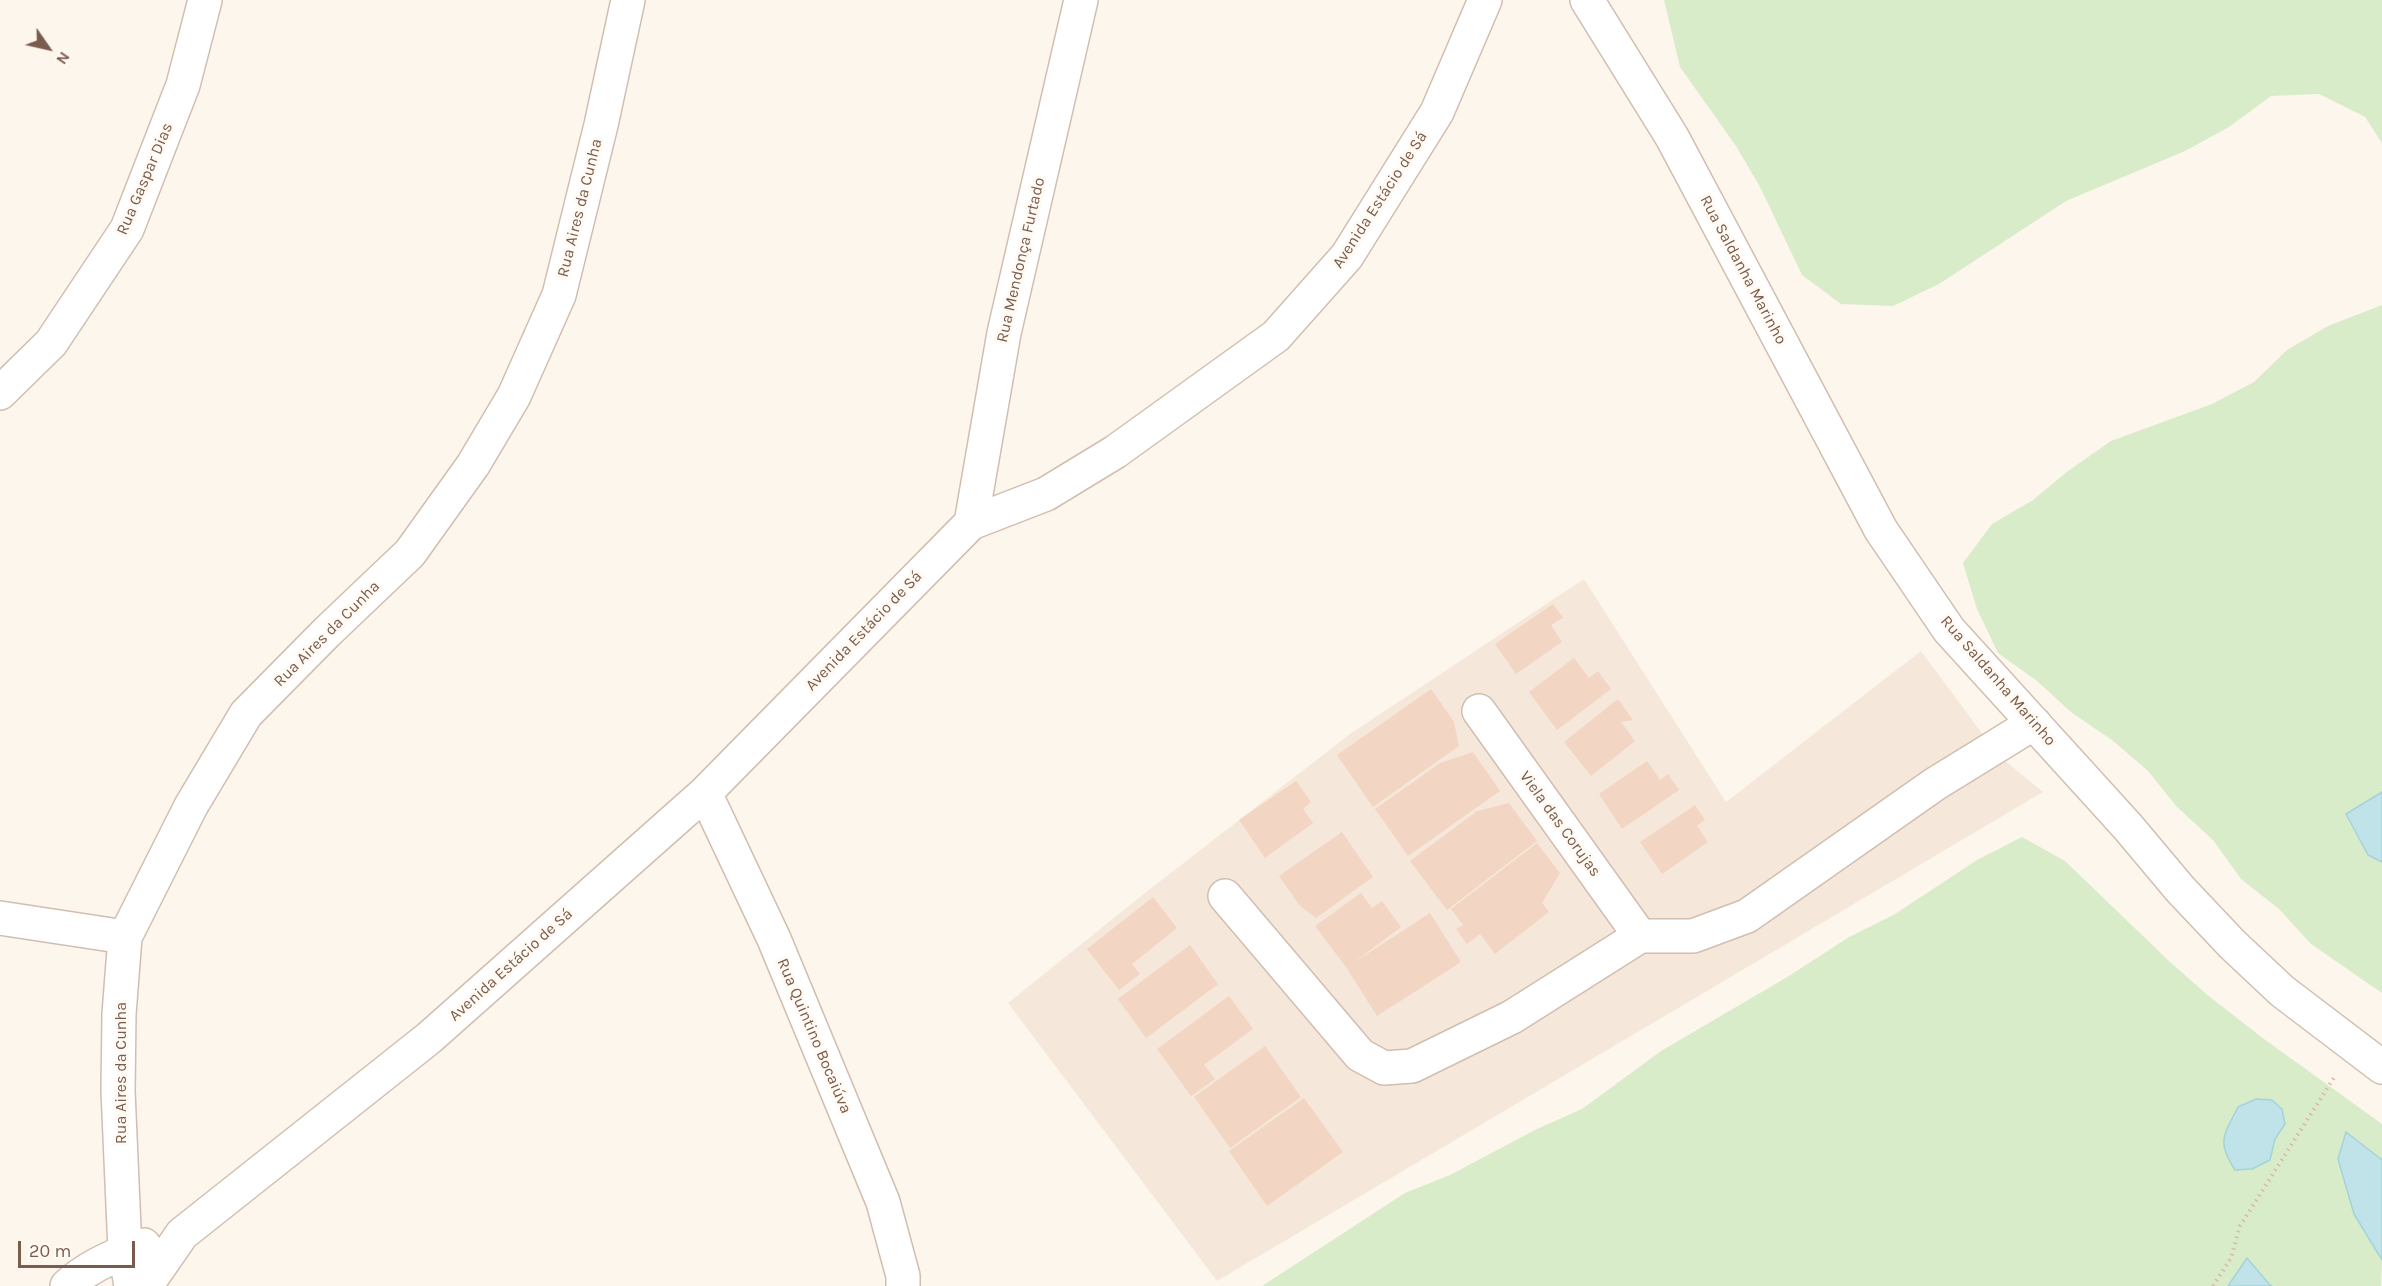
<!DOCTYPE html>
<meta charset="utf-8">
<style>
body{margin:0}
#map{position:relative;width:2382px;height:1286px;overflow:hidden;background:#fdf6ec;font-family:Karla,sans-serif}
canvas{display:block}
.north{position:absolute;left:18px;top:18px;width:60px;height:60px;-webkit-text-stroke:4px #fffaf3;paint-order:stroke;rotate:124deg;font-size:16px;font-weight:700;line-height:24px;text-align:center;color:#7a5c4d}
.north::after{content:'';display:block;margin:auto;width:21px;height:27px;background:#7a5c4d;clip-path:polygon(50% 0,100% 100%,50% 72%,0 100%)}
.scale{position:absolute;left:18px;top:1241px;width:117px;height:27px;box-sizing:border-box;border:3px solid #7a5c4d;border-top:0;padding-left:8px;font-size:18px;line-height:21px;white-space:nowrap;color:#7a5c4d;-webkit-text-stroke:4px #fffaf3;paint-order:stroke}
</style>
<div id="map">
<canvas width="2382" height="1286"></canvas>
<div class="north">N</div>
<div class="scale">20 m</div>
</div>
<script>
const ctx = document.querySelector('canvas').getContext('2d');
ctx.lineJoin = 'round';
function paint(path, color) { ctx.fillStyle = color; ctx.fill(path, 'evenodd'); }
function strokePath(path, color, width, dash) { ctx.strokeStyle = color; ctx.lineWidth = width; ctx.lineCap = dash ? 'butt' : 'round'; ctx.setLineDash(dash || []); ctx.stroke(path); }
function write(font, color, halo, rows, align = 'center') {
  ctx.font = font + ' Karla,sans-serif'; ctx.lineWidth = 6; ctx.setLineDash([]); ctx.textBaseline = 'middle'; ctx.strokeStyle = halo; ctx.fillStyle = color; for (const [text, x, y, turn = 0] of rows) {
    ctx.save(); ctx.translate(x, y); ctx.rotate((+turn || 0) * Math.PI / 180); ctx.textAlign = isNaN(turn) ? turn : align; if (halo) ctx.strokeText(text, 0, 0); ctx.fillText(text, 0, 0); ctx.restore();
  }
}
const residential = new Path2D(`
 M1584,579L1726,802L1921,651L1998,755L2043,792L1217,1281L1008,1003L1145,893L1350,734Z`);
const green = new Path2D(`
 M1664,0H2382V143L2365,117L2319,94L2271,96L2229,127L2185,151L2066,201L1939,284L1893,306L1841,304L1802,275L1760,187L1736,146L1680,67Z
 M2382,305V792L2346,814L2368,855L2382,862V993L2311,944L2279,909L2241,879L2213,840L2177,807L2148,771L2112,740L2072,713L2037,681L1998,653L1977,609L1963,563L1992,524L2033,500L2068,471L2111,441L2212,404L2254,382L2287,350L2328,326Z
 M2022,837L2065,861L2169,961L2205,993L2264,1039L2382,1124V1160L2346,1132L2338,1159L2354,1214L2382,1260L2381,1286H2272L2247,1258L2228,1286H1262L1405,1193L1450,1175L1537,1129L1582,1109L1661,1051L1789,976L1849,937L1895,914L1977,860Z`);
const water = new Path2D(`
 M2382,792V862L2368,855L2346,814Z
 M2256,1099L2272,1100L2282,1109L2285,1124L2275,1139L2270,1160L2252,1169L2235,1170C2216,1141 2224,1135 2238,1107Z
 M2346,1132L2382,1160V1260L2354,1214L2338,1159Z
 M2247,1258L2270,1285L2272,1286H2228Z`);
const building = new Path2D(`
 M1553,604L1563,618L1551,625L1562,642L1516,674L1495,644Z
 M1574,658L1589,678L1598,671L1611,689L1557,730L1529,692Z
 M1431,689L1454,722L1459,746L1373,807L1337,755Z
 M1618,699L1633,720L1621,722L1635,741L1591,776L1564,742Z
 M1473,752L1500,791L1408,856L1375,809L1440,763Z
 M1647,761L1660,780L1668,774L1679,790L1622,829L1599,794Z
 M1296,781L1311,802L1303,809L1313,823L1265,858L1239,820Z
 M1509,803L1537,841L1447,910L1410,861L1477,811Z
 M1695,805L1705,820L1697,826L1708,842L1662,874L1640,842Z
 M1342,832L1373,877L1316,918L1300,906L1279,876Z
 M1537,843L1560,873L1542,903L1549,912L1495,954L1480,934L1467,944L1456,929L1463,925L1451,909Z
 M1361,893L1372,908L1382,901L1401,927L1353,963L1430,913L1461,962L1377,1016L1346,967L1315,926Z
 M1153,897L1177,928L1132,964L1140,974L1119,990L1087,949Z
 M1190,945L1218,984L1146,1038L1118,999Z
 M1229,996L1253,1029L1204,1065L1215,1079L1191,1096L1157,1049Z
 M1265,1046L1301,1097L1230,1148L1194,1097Z
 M1304,1098L1343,1152L1267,1206L1229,1151Z`);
const path = new Path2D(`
 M2213,1286L2231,1258L2240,1226L2335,1076`);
const minor = new Path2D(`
 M1587,0L1672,137L1881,530L1949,630L2128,827L2180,889L2232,944L2282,991L2382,1067
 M0,393L51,343L127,229L183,85L205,0
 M971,523L1004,333L1081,0
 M1479,711L1640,936
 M705,793L774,939L883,1202L903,1276V1286
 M1225,896L1360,1055L1384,1068L1412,1066L1512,1017L1640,936H1693L1747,916L1935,784L2034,723
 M0,918L125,937
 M67,1286C88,1266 117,1254 144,1245
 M131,1286L125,1251L118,1091L119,1014L125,937L191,806L246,714L327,632L410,553L473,465L514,396L559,295L601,125L628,0
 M146,1286L182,1234L429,1038L705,793L971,523L1046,494L1115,452L1276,336L1347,256L1437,112L1485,0`);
const streetNames = [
 ["Rua Gaspar Dias",145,179,-67],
 ["Avenida Estácio de Sá",1380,200,-57],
 ["Rua Aires da Cunha",580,208,-76],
 ["Rua Mendonça Furtado",1021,260,-77],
 ["Rua Saldanha Marinho",1743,270,62],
 ["Avenida Estácio de Sá",864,631,-46],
 ["Rua Aires da Cunha",327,634,-45],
 ["Rua Saldanha Marinho",1998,681,49],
 ["Viela das Corujas",1560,824,54],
 ["Avenida Estácio de Sá",511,965,-42],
 ["Rua Quintino Bocaiúva",814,1036,67],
 ["Rua Aires da Cunha",121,1073,-90]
];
paint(residential, '#f5e8da');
paint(green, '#d8ecc9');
paint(water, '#bfe3e8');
strokePath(water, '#a5d3da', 1.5);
paint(building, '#f3d5c3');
strokePath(minor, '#d1beb0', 36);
strokePath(path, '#d9b8a5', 4, [1.5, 4.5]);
strokePath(minor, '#fff', 33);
write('16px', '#7a5c4d', '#fffaf3', streetNames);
</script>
